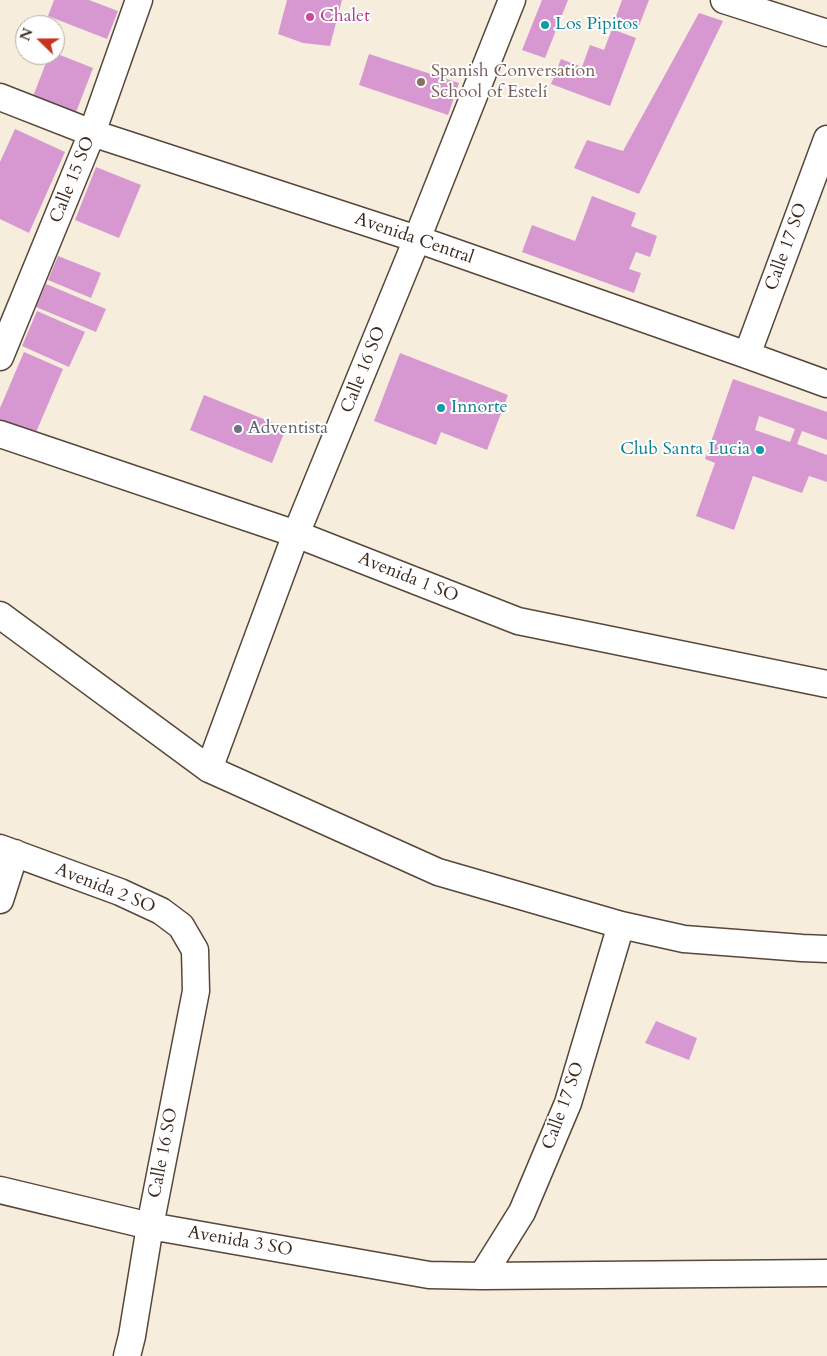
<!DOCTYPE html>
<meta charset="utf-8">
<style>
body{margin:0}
#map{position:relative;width:827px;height:1356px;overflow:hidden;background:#f6eddc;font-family:Cardo,serif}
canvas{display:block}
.north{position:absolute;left:15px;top:15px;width:50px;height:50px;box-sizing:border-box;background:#fff;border:1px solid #b1aaa5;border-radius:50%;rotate:292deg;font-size:14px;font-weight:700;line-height:20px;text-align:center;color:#3b2a1e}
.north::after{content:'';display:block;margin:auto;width:18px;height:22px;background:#c8321e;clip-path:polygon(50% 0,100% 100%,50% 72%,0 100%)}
</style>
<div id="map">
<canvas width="827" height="1356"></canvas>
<div class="north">N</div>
</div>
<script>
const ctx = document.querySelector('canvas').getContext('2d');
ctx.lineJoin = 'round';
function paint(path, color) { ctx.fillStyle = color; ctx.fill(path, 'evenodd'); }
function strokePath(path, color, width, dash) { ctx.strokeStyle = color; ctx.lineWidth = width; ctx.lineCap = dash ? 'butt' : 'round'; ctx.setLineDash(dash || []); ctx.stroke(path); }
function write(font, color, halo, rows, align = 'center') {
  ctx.font = font + ' Cardo,serif'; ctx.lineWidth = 4; ctx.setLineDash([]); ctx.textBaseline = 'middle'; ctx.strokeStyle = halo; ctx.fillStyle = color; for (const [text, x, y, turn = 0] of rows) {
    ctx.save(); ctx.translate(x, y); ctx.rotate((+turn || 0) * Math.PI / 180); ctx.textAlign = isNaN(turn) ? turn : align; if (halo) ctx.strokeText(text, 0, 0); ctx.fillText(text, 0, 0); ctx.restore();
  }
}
const building = new Path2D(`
 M54,0H89L118,11L107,39L48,16Z
 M287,0H342L330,46L303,43L278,34Z
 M542,0H568L545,58L522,50Z
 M622,0H649L637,31L614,22Z
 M699,13L723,21L639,194L574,168L587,140L623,151Z
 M612,29L636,38L610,106L551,84L561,59L582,67L590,45L604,50Z
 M55,53L93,68L75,115L32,99L49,55H55Z
 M369,54L459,83L448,115L359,85Z
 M15,129L65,152L29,233L0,219V162Z
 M96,167L141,185L119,238L75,220Z
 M592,196L636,213L631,226L657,236L650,257L636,252L629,269L641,273L634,293L522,252L532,225L575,241Z
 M58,256L101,273L91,298L48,280Z
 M46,284L106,309L96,332L36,307Z
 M37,311L85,332L69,367L22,346Z
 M24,352L63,369L34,437L0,423V408Z
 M400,353L508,395L487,450L441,432L436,445L374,421Z
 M733,379L827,412V440L802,431L797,444L827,455V482L809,476L802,493L753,476L734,530L696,516L715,463L705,459ZM759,416L795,429L790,442L755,430Z
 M204,395L286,428L272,463L190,430Z
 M656,1021L697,1038L689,1060L645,1043Z`);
const minor = new Path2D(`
 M724,0L827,33
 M0,97L92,133L417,239L747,355L827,384
 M747,355L827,139
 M0,357L92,133L139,0
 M0,434L296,534L518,621L827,684
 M0,615L209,769L438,872L621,925L684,939L802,948L827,949
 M209,769L296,534L417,239L512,0
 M0,848L120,892L161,911L181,926L195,950L196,991L150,1226L132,1336L127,1356
 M0,900L15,853
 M0,1190L150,1226L429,1275L482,1276L827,1273
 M482,1276L522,1212L568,1103L621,925`);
const markers = [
 [310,17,5,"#d1479c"],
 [545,25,5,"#0f9aa8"],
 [421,82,5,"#8d6e63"],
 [441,408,5,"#0f9aa8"],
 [238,429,5,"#6b7280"],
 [760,450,5,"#0f9aa8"]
];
const hotelNames = [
 ["Chalet",320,17]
];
const cultureNames = [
 ["Los Pipitos",555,25],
 ["Innorte",451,408],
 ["Club Santa Lucia",750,450,"right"]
];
const educationNames = [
 ["Spanish Conversation",431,72],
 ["School of Estelí",431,93]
];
const streetNames = [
 ["Calle 15 SO",73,180,-68],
 ["Avenida Central",414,239,19],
 ["Calle 17 SO",787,247,-70],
 ["Calle 16 SO",364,370,-68],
 ["Avenida 1 SO",408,578,22],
 ["Avenida 2 SO",105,889,22],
 ["Calle 17 SO",564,1106,-70],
 ["Calle 16 SO",164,1153,-79],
 ["Avenida 3 SO",240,1242,10]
];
const worshipNames = [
 ["Adventista",248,429]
];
paint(building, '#d798d2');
strokePath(minor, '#57473a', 29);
strokePath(minor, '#fff', 26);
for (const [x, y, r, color] of markers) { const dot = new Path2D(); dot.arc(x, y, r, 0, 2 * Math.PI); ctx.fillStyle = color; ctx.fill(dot); strokePath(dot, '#fff', 2); }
write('18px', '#b23c85', '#fff', hotelNames, 'left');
write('18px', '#0d838f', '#fff', cultureNames, 'left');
write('18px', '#785e54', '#fff', educationNames, 'left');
write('18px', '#3b2a1e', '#fff', streetNames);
write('18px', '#5b616d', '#fff', worshipNames, 'left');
</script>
